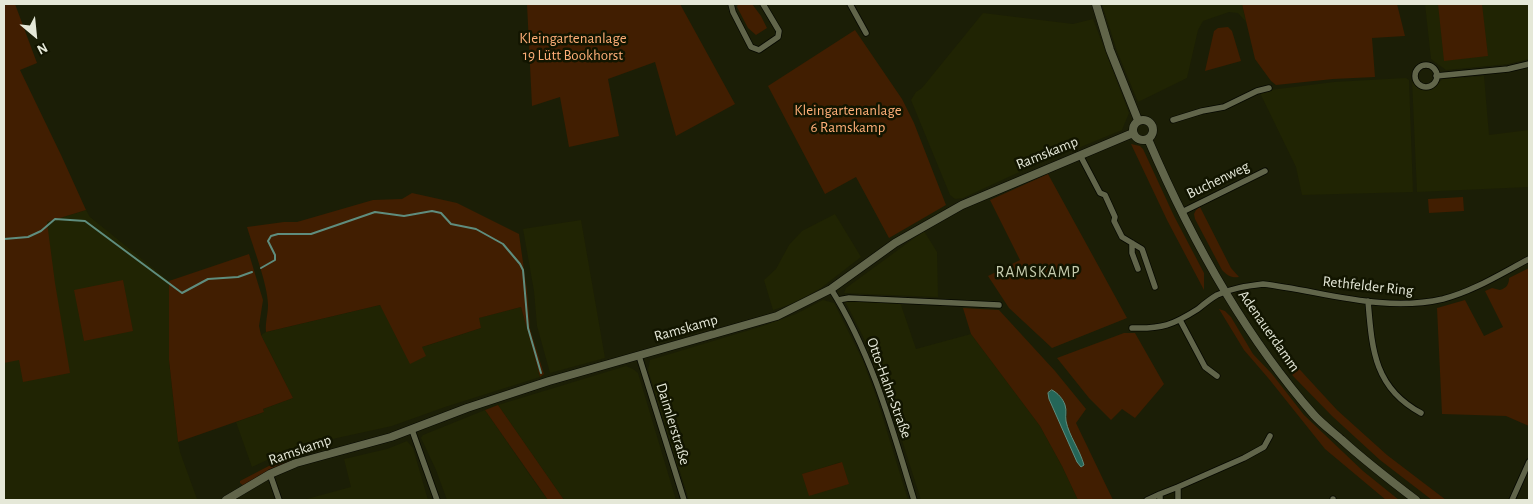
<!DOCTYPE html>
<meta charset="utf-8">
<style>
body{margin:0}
#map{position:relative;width:1533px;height:504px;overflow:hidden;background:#1b1e06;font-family:"Alegreya Sans",sans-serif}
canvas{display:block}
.frame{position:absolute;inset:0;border:5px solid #e5e8d8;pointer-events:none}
.north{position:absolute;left:10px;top:10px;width:50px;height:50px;-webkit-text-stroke:4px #121500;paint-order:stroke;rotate:152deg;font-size:14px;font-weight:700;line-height:20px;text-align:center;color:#e5e8d8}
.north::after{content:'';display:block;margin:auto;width:18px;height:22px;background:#e5e8d8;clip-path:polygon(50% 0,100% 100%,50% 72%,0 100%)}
</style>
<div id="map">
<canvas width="1533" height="504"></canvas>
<div class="frame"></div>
<div class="north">N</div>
</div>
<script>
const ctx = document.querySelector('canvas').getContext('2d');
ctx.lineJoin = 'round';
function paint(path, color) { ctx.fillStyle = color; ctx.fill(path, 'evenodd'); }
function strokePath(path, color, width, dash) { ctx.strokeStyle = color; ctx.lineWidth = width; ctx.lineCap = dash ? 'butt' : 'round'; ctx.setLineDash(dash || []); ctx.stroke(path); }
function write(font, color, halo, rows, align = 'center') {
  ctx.font = font + ' "Alegreya Sans",sans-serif'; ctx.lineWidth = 5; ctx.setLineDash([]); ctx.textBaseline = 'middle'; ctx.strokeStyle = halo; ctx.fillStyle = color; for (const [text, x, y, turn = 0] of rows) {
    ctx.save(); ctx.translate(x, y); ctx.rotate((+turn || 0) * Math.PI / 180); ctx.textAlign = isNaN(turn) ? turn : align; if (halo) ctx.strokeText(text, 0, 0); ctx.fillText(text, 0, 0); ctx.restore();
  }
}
const built = new Path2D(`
 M1102,4H1242L1246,22L1238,13L1229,12L1203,21L1198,30L1187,78L1138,102L1117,51Z
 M1425,4H1529V59L1508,64L1446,70L1431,59Z
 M983,13L1073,24L1093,19L1129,113L1122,130L1015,174L963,198L955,199L950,195L911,100L916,92L922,88Z
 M1484,76L1489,135L1529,130V187L1417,192L1412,80L1416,85L1425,89L1431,88L1443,79Z
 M1406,78L1409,80L1413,192L1302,195L1296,167L1260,93L1270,90L1334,82Z
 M86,210L90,217L169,281V360L178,442L180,452L197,499L195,500H4V291L47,222Z
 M835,214L861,257L821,288L797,302L773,310L764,280L776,269L789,245L802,231Z
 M581,220L605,358L550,373L537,326L534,291L523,229Z
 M924,231L937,252L938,297L844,293L846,288Z
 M823,300L834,303L863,361L877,399L908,500H689L648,370L650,360L763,326L796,314ZM841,462L810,496L803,474Z
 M845,301L900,302L916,349L971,334L1040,426L1062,466L1078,500H921L879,368Z
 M380,305L422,347L481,328L478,318L521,307L540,377L445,407L392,426L314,443L280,454L252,467L236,422L264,412L263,409L293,398L261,335L266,332Z
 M626,366L633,369L638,373L676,500H564L498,405Z
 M485,410L534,481L548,500H447L436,470L421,438L423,435Z
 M407,441L413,448L428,500H303L351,487L344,459L387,449Z`);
const green = new Path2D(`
 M4,4H15L37,63L20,70L62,157L86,210L47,222L55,283L70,373L23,382L19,360L4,363Z
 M527,4H680L735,104L676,136L655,62L608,79L619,136L569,147L560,97L532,106Z
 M738,4H752L761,16L767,28L756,35L748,28L737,7Z
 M1242,4H1397L1405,36L1372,38L1375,77L1333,79L1276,85L1271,81L1255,59Z
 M1438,4H1482L1488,56L1444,61Z
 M1228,27L1232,31L1241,61L1205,71L1214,31L1218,28Z
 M855,30L902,99L914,123L946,205L889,238L856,177L825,194L768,86Z
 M1131,144L1140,146L1143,149L1174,216L1204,273V290L1167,220Z
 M1048,174L1127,318L1052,348L1009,308L988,276L1020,260L990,200Z
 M412,193L457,203L519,234L527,291L530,329L544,374L540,377L521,307L479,318L481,328L422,347L426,356L410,364L380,305L266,332C265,323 268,314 268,305C268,285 253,247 247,227L284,222H297L373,200L402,199Z
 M1463,197L1464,211L1429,213L1428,199Z
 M1200,207L1231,268L1239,277C1231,278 1228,276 1222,270L1195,219L1194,214L1196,210Z
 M249,254L263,300L259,326L261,335L293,398L263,409L264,412L178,442L169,360V281Z
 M1529,268V426L1506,416L1442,414L1437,308L1465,300L1484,336L1503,327L1485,291L1492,288L1500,290C1506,288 1509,285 1509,278Z
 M123,280L133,331L84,341L74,290Z
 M1252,302L1291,360L1337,410L1387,455L1446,500H1432L1380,460L1332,416L1293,376L1286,367L1275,341L1253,319L1249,309Z
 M963,308L999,310L1055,371L1086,409L1076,423L1113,500H1078L1062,466L1040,426L971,334ZM1048,393L1067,411L1066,422L1077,462L1049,399Z
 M1219,309L1225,311L1231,317L1253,354L1272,374L1304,415L1363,471L1399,500H1386L1325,449L1269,379L1244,350Z
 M1124,333H1135L1164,384L1135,418L1122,409L1111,420L1089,398L1057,358Z
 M498,405L564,500H548L485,410Z
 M286,457L290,461L268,471L244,486L240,483V481Z
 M842,462L849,484L809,496L802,474Z`);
const water = new Path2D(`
 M1052,390C1058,393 1063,399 1065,405C1067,411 1065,415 1066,421C1069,436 1080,450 1084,465L1081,467L1077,462L1049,399L1048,393Z`);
const stream = new Path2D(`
 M4,239L28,237L41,231L55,219L85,221L182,293L208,279L238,277L252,272
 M261,268L275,260V255L268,241L271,236L278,234H311L375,212L404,216L432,211L441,213L451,224L476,229L503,244L520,264L523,270L528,328L541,373`);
const minor = new Path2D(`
 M731,4L733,12L751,47L759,50L778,37L779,31L763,4
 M850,4L866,33
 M1415 76a11 11 0 1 1 22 0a11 11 0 1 1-22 0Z
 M1436,76L1508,69L1529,64
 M1173,120L1202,111L1224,107L1257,91L1269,88
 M1080,155L1100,193L1105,195L1115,217L1114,221L1122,237L1142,249L1155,287
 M1182,212L1265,171
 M1132,243V253L1138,269
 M831,289C872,354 892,428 914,500
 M838,300L849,298L999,305
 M1368,301C1372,349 1374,388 1421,413
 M1180,320L1205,367L1217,376
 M1132,328C1162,329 1173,325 1198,309C1204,304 1210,299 1217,295C1232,288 1247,286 1263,284C1322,291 1383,313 1443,299C1474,291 1502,273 1529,259
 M639,356L684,500
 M412,430L437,500
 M270,474L279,500
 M1147,500L1160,494
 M1160,500V494L1178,487
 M1178,500V487L1244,458L1264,447L1270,436
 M1333,500V499
 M1512,500L1529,462`);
const tertiary = new Path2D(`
 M1096,4L1110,50L1138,120
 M1133 130a10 10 0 1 1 20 0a10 10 0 1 1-20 0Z
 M1148,139C1190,237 1243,334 1314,415C1322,424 1333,432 1342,440C1366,462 1391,481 1416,500
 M226,500L270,474L296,463L391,437L467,408L549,381L777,316L831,289L895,243L962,205L1133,133`);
const parkNames = [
 ["Kleingartenanlage",573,38],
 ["19 Lütt Bookhorst",573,55],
 ["Kleingartenanlage",848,110],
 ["6 Ramskamp",848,127]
];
const streetNames = [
 ["Ramskamp",1047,153,-22],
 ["Buchenweg",1218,180,-26],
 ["Rethfelder Ring",1368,286,6],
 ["Ramskamp",686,328,-16],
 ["Adenauerdamm",1269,331,55],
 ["Otto-Hahn-Straße",889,388,70],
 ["Daimlerstraße",673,424,73],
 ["Ramskamp",300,450,-19]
];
const neighbourhoodNames = [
 ["RAMSKAMP",1038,272]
];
paint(built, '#202403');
paint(green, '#411e01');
paint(water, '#256658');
strokePath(water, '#5f8d7e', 1);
strokePath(stream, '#5f8d7e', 2);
strokePath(minor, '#060800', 7);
strokePath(tertiary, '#060800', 9);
strokePath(minor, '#61654a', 5.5);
strokePath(tertiary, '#61654a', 8);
write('15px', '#ffaf78', '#121500', parkNames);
write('15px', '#e5e8d8', '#121500', streetNames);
ctx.letterSpacing = '1px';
write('16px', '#c7cdaf', '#121500', neighbourhoodNames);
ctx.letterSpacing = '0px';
</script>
